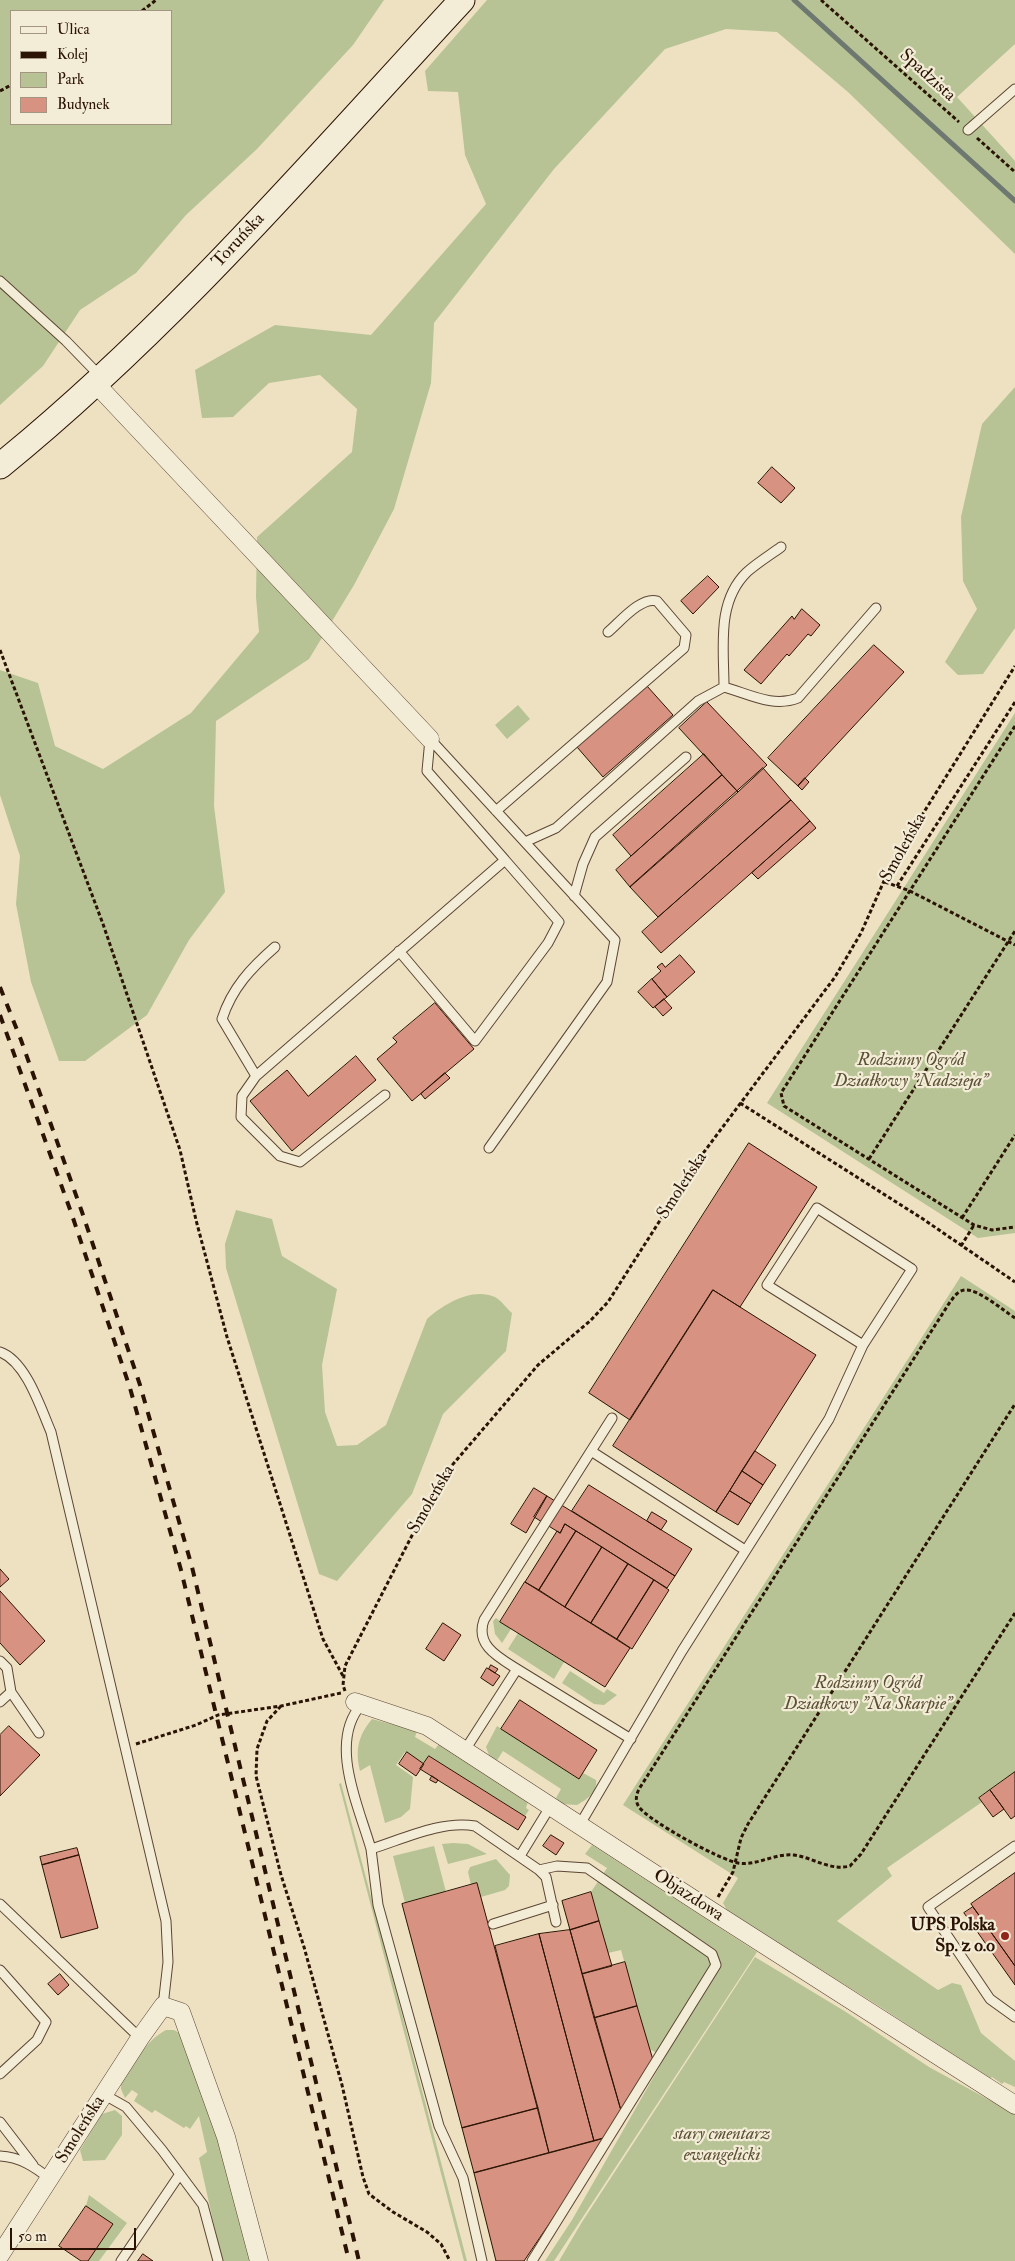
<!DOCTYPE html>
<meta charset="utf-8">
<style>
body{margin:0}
#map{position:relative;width:1015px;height:2261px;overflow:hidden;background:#ede1c2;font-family:"IM FELL Double Pica",serif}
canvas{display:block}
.legend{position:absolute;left:10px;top:10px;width:162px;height:115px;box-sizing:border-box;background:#f3ecd7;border:1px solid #a39582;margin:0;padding:6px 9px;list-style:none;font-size:15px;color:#2b1303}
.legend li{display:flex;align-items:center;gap:10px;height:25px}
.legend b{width:25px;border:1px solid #a39582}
.scale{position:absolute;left:10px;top:2228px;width:126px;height:22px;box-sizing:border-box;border:2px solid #2b1303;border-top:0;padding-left:6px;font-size:15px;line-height:18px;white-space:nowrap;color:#2b1303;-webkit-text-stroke:4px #f3ecd7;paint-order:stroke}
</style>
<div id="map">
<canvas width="1015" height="2261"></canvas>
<ul class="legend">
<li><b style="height:6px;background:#f3ecd7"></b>Ulica</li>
<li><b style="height:6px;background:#2b1303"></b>Kolej</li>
<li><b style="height:14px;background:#b7c394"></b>Park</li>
<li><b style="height:14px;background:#d79281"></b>Budynek</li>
</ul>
<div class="scale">50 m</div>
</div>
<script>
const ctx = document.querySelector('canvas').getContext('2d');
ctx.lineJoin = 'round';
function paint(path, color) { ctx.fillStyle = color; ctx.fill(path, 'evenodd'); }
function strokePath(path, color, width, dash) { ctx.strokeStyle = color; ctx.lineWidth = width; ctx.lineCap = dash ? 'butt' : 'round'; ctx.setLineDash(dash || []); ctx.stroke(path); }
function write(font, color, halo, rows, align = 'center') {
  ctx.font = font + ' "IM FELL Double Pica",serif'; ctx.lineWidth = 4.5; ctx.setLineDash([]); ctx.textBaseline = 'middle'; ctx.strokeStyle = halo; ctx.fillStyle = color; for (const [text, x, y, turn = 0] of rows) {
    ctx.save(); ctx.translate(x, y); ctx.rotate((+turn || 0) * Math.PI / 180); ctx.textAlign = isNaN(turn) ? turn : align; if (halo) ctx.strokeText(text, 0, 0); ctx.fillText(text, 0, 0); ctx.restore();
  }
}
const green = new Path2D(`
 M0,0H384L353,45L257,149L186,215L136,273L80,310L43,366L0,405ZM11,11H171V124H11Z
 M487,0H1015V44L957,97L1015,161V254L848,92L777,32L726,29L665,49L554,169L434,323L431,383L394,509L354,585L309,659L216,721L214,806L225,892L189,940L147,1015L85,1061H59L31,982L16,904L20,856L0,795V670L38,683L55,746L103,769L191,713L259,632L256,597L257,537L352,452L357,409L320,375L269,383L233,417L202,418L195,370L275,325L371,335L486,204L465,155L458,92L428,91L425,71Z
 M1015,387V628L983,674L958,675L945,662L977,609L963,581L961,517L982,424Z
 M518,705L530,719L507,739L495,725Z
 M1015,713V1233L978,1238L767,1103Z
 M236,1210L272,1219L282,1256L337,1289L322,1365L325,1412L337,1446L357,1445L386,1425L427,1319C444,1304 472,1287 495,1297C501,1300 507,1309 512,1313L506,1351L443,1414L412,1494L337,1581L319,1574L226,1268L225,1244Z
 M961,1276L1015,1311V1772L979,1797L982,1802L887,1868L892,1876L837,1921L938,1990L952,1983L961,1985L981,2033L1015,2061V2087L1004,2082L1002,2084L992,2077L990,2079L879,2006L728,1912L723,1903L738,1878L623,1805Z
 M496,1618L511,1629L502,1643L495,1634L493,1621Z
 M518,1633L564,1662L554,1679L508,1649Z
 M570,1671L604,1693L607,1689L617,1695L604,1705L594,1704L562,1683Z
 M372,1719L417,1731L415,1737L435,1749L439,1744L528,1801L526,1808L529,1810L525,1816L429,1756L424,1764L405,1752L396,1765L413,1777L410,1809L401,1817L385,1823L370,1765L360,1771C355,1750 358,1736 372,1719Z
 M497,1726L579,1779L583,1773L596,1780C598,1792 586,1800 577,1805L562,1804L556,1798L561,1789L503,1751L496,1762L489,1755L486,1747Z
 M341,1783L467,2261H464L339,1784Z
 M453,1843L468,1844L487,1854L448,1864L442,1844Z
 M592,1845L757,1952L554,2261H545L572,2220L665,2057L649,2049L621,1950L608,1953L591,1892L607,1868L585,1854Z
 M434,1846L446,1892L405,1903L393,1856Z
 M496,1859L510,1875L509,1886L505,1890L481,1897L477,1884L471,1885L468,1872L470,1867Z
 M755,1957L846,2012L929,2067L1015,2114V2261H559L582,2222Z
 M166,2030H174L181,2034L211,2111L251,2261H222L199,2158L207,2152L199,2116L190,2129L186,2126L184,2128L155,2110L152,2113L134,2101L138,2094L132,2090L125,2098L121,2089V2083C134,2064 145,2041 166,2030Z
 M115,2110L122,2116V2135L105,2160L83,2161L80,2150L102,2114Z
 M89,2195L127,2223L99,2261H88L86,2206Z`);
const stream = new Path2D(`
 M794,0L1015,201`);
const building = new Path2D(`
 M772,467L795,488L781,503L758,483Z
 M708,576L719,587L693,614L681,601Z
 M802,609L820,625L811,636L808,634L789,656L787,654L761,684L744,670L792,616L794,619Z
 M874,645L904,672L798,786L768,758Z
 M647,686L673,715L603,777L577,747Z
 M707,702L767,765L738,792L679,728Z
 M704,754L722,775L631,856L613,835Z
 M763,768L791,800L658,917L630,887Z
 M722,775L738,792L630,887L616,870Z
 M805,778L809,782L802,790L798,786Z
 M791,800L810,821L661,953L642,932Z
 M810,821L816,828L758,879L752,873Z
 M680,955L695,972L667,997L652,979L661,971L657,967L662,963L665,967Z
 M652,979L667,997L653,1008L638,992Z
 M664,999L672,1008L663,1016L655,1007Z
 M435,1003L474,1049L412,1101L377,1059L397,1042L393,1038Z
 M356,1056L376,1080L292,1151L250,1101L287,1070L308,1096Z
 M445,1073L450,1078L425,1099L421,1094Z
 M749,1143L817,1187L740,1307L713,1290L630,1420L589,1393Z
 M713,1290L816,1355L716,1512L613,1446Z
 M755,1451L776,1465L763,1485L742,1471Z
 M742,1471L763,1485L751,1504L730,1491Z
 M589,1485L692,1549L675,1576L572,1511Z
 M534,1488L547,1496L526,1533L511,1524Z
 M730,1491L751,1504L738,1525L716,1512Z
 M547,1496L675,1576L667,1588L565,1524L560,1533L534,1517Z
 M652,1512L667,1521L661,1530L647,1521Z
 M565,1524L576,1531L539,1590L525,1582L557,1531L560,1533Z
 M576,1531L602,1547L565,1607L539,1590Z
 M602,1547L628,1564L591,1623L565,1607Z
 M628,1564L654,1580L617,1639L591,1623Z
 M0,1569L9,1579L0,1587Z
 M654,1580L669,1590L632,1649L617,1639Z
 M525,1582L630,1648L605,1687L500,1622Z
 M0,1591L45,1641L20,1665L0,1643Z
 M443,1623L461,1635L444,1661L426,1649Z
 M491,1665L498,1669L495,1673L489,1669Z
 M487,1668L500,1676L493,1686L481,1678Z
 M520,1700L597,1750L579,1779L501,1729Z
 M9,1726L40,1755L0,1796V1735Z
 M407,1752L424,1764L416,1776L399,1764Z
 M429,1756L526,1817L518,1830L420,1769Z
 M1015,1772V1816L1011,1819L990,1790Z
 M432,1776L438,1780L436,1783L430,1780Z
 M990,1790L1004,1809L993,1817L979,1798Z
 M551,1835L564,1843L556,1855L543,1846Z
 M77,1848L79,1855L42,1865L40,1857Z
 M79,1855L98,1928L61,1938L42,1865Z
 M1015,1873V1966L971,1904Z
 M477,1883L538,2108L462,2128L402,1904Z
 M591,1892L599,1921L570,1930L562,1901Z
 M973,1907L1015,1966V1985L964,1913Z
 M599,1921L612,1966L582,1974L570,1930Z
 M570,1930L622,2114L608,2137L594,2141L539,1934Z
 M539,1934L594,2141L549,2153L495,1946Z
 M625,1962L637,2006L594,2018L582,1974Z
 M60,1974L69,1985L58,1995L48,1984Z
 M637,2006L653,2060L622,2114L594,2018Z
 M538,2108L549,2153L474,2173L462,2128Z
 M608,2137L524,2261H496L474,2173Z
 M86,2206L113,2224L88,2261H81L59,2246Z
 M143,2254L153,2261H138Z`);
const path = new Path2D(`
 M821,0L959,122
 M142,11L156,0
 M0,91L11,85
 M977,138L1015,172
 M0,650L103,924L180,1150L196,1220L227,1337L323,1639L343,1676
 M1015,726L781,1093L784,1106L974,1225L992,1230L1015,1227
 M885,882L910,891L1015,945
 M897,886L1015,702
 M740,1103L923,1219L1015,1282
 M869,1159L1015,931
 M962,1218L1015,1135
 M961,1246L974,1225
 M1015,1318C1004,1311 978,1289 966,1290C958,1290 954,1297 950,1302L639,1789C636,1795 635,1801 639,1807C649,1821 720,1860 738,1863C757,1866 775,1853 794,1855C814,1858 830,1871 850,1866L861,1854L1015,1613
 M345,1691L343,1685L345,1666L442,1477L538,1365L590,1321L608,1302L701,1156L835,977L861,933L891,865L1015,666
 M281,1706L267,1721L257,1749L256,1776L281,1875L304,1947L342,2085L363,2177L369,2194L393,2212L427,2232L441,2244L450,2261
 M136,1744L196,1725L218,1715L281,1706L341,1693
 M718,1897L733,1872L741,1838L748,1824L1015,1404`);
const lane = new Path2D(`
 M968,130L1015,89
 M0,281L66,341L100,376
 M724,687C724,648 716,602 747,572C757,563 770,555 781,547
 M430,739L615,940L607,982L489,1148
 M496,811L684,648L686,635L657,601C641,596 619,623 608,632
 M525,842L556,828L698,701L724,687C749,694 773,708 798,698L876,608
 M574,896L583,864L595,837L686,757
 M399,951L475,1041L548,943L559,922L505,860
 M256,1076L222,1019C232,988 251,968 275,947
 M385,1095L300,1162L280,1156L241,1117L242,1096L256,1076L505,860L427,771L430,739
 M0,1352C26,1361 41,1409 51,1432L166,1921L168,1962L163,2006
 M591,1451L612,1418
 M0,1661L7,1668L11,1692L0,1702
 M517,1669C498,1657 475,1645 484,1620L591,1451L745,1550
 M11,1692L39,1733
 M361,1705C328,1743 359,1807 371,1849C403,1839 442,1820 475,1826L539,1870L546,1877L556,1922
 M465,1750L517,1669L631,1739
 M579,1826L682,1651L829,1419L863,1345L912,1269L817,1208L767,1285L863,1345
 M1015,1846L928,1907L990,1999L1015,2017
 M371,1849L378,1905L439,2126L463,2178L482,2261
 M520,1856L550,1807
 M0,1904L140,2038
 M493,1924L553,1905
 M0,1970L46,2022L37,2040L0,2074
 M103,2094L126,2107L162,2150L203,2205L218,2261
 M0,2122L33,2165
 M0,2156C20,2157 35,2167 50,2179
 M121,2261L180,2174
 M532,2261L716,1965L712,1954L587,1868L557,1866L539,1870`);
const street = new Path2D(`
 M96,384L430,739
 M355,1702L427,1726L710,1910L1015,2105
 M0,2255L140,2038L163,2006L181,2012L226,2137L259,2261`);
const secondary = new Path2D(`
 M0,466C170,328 314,160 462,0`);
const rail = new Path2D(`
 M0,987L21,1040L82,1212L140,1385L192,1567L359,2261
 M0,1015L72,1215L130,1388L181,1570L349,2261`);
const markers = [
 [1005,1936,5,"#8f2418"]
];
const streetNames = [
 ["Spadzista",927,76,42],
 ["Toruńska",239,241,-47],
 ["Smoleńska",904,848,-61],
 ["Smoleńska",683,1186,-57],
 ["Smoleńska",432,1500,-60],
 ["Objazdowa",688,1896,33],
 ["Smoleńska",81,2130,-58]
];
const parkNames = [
 ["Rodzinny Ogród",911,1061],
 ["Działkowy \"Nadzieja\"",911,1082],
 ["Rodzinny Ogród",868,1684],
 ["Działkowy \"Na Skarpie\"",868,1705],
 ["stary cmentarz",722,2135],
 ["ewangelicki",722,2156]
];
const poiNames = [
 ["UPS Polska",995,1926],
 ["Sp. z o.o",995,1947]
];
paint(green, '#b7c394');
strokePath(stream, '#6e7871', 5);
paint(building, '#d79281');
strokePath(building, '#2b1303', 1);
strokePath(lane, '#5c4633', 11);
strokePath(street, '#5c4633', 19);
strokePath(secondary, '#2b1303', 27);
strokePath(path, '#2b1303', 3, [4, 2.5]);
strokePath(lane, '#f3ecd7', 9);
strokePath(street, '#f3ecd7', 18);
strokePath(secondary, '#f3ecd7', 25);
strokePath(rail, '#2b1303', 4, [9, 9]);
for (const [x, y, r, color] of markers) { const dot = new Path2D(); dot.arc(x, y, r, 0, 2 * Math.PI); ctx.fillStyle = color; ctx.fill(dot); strokePath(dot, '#f3ecd7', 2); }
write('18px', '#2b1303', '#f3ecd7', streetNames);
write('italic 18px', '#5c5136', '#f3ecd7', parkNames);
write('bold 18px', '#2b1303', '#f3ecd7', poiNames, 'right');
</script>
